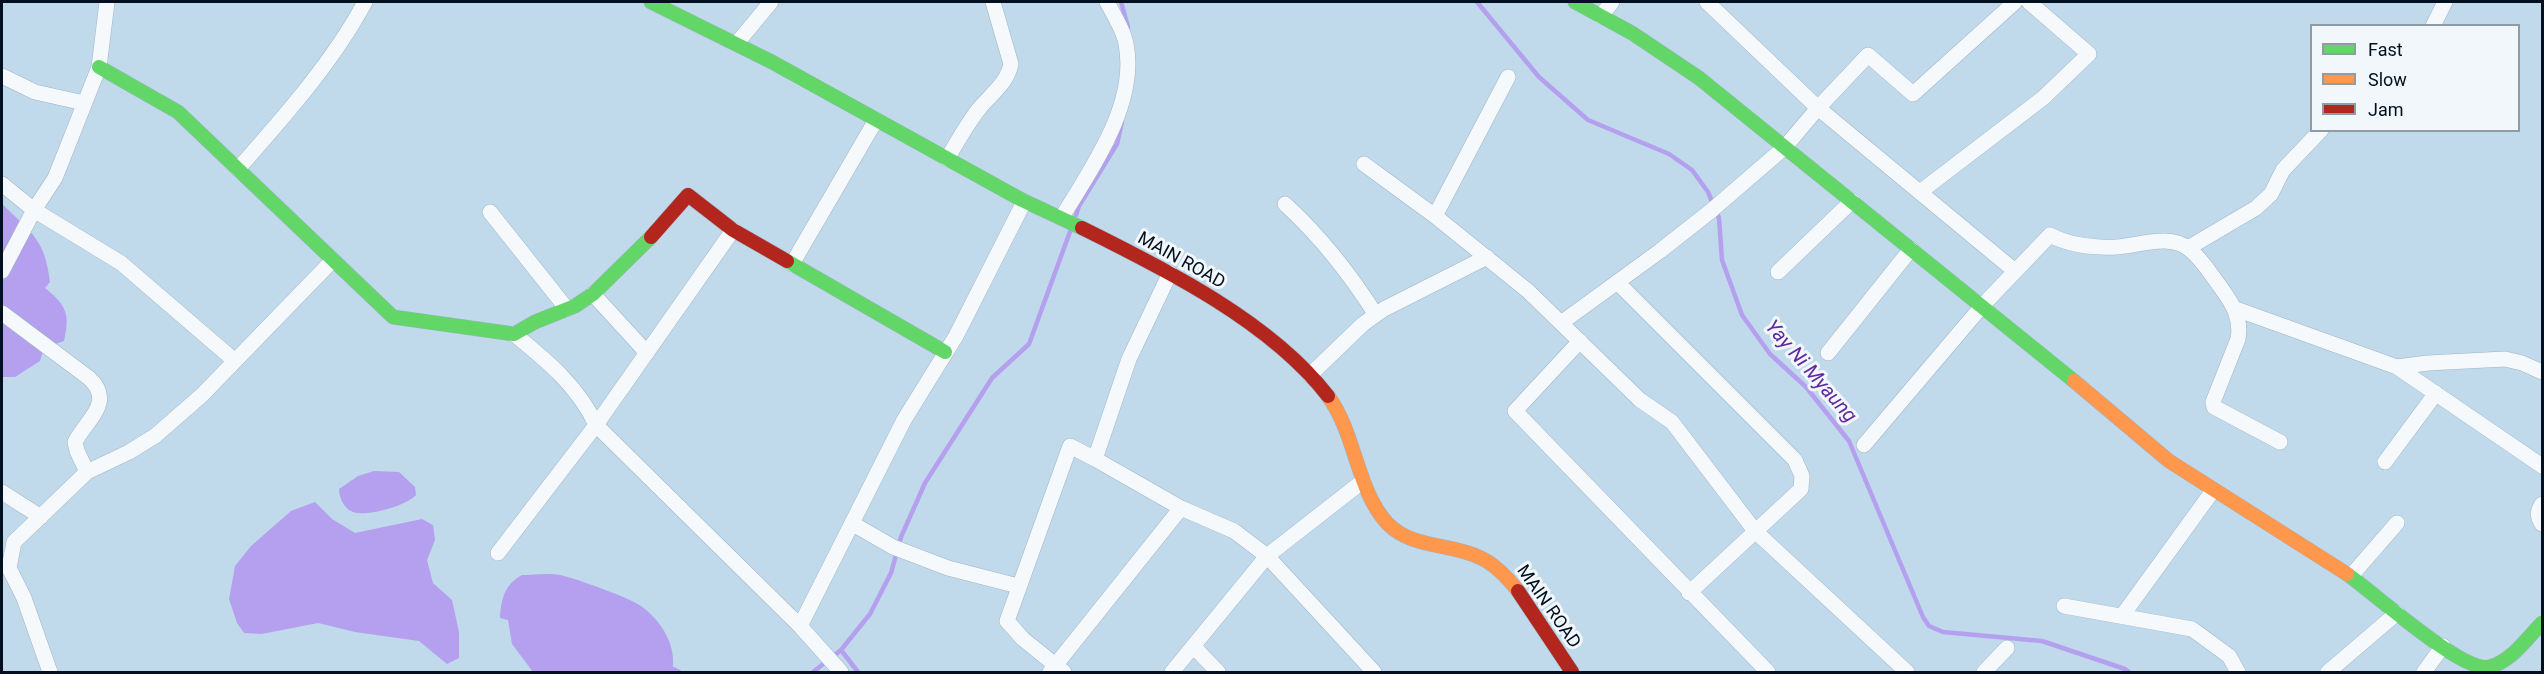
<!DOCTYPE html>
<style>
body{margin:0}
#map{position:relative;width:2544px;height:674px;overflow:hidden;background:#c0d9eb;font-family:Roboto,sans-serif}
canvas{display:block}
.frame{position:absolute;inset:0;border:3px solid #00101e;pointer-events:none}
.legend{position:absolute;left:2310px;top:24px;width:210px;height:108px;box-sizing:border-box;background:#f1f7fb;border:2px solid #919ba3;margin:0;padding:8px 10px;list-style:none;font-size:18px;color:#00101e}
.legend li{display:flex;align-items:center;gap:12px;height:30px}
.legend b{width:30px;border:2px solid #919ba3}
</style>
<div id="map">
<canvas width="2544" height="674"></canvas>
<div class="frame"></div>
<ul class="legend">
<li><b style="height:8px;background:#63d668"></b>Fast</li>
<li><b style="height:8px;background:#ff974d"></b>Slow</li>
<li><b style="height:8px;background:#b3261e"></b>Jam</li>
</ul>
</div>
<script>
const ctx = document.querySelector('canvas').getContext('2d');
ctx.lineJoin = 'round';
function paint(path, color) { ctx.fillStyle = color; ctx.fill(path, 'evenodd'); }
function strokePath(path, color, width, dash) { ctx.strokeStyle = color; ctx.lineWidth = width; ctx.lineCap = dash ? 'butt' : 'round'; ctx.setLineDash(dash || []); ctx.stroke(path); }
function write(font, color, halo, rows, align = 'center') {
  ctx.font = font + ' Roboto,sans-serif'; ctx.lineWidth = 6; ctx.setLineDash([]); ctx.textBaseline = 'middle'; ctx.strokeStyle = halo; ctx.fillStyle = color; for (const [text, x, y, turn = 0] of rows) {
    ctx.save(); ctx.translate(x, y); ctx.rotate((+turn || 0) * Math.PI / 180); ctx.textAlign = isNaN(turn) ? turn : align; if (halo) ctx.strokeText(text, 0, 0); ctx.fillText(text, 0, 0); ctx.restore();
  }
}
const water = new Path2D(`
 M2,204C31,232 45,239 50,282L45,288C67,306 70,314 64,341L44,348L40,361L15,377H2Z
 M374,471L399,472L415,487L416,495C406,506 367,517 353,512C344,509 339,497 339,489L358,476Z
 M315,502L332,519L355,533L422,519L433,525L435,540L427,560L433,583L452,600L459,632V658L447,664L419,641L355,632L318,623L262,634L244,633L237,623L229,599L235,566L251,546L291,511Z
 M522,575C535,575 551,572 564,576C577,579 630,598 641,606C661,620 678,647 672,672H533L512,644L508,620L500,618C501,599 505,584 522,575Z`);
const stream = new Path2D(`
 M1121,2L1128,27
 M1477,2L1539,77L1588,120L1669,154L1692,170L1708,192L1719,218L1722,260L1742,315L1770,354L1806,387L1849,441L1923,617L1929,626L1943,632L2042,641L2125,669L2129,672
 M1076,215L1079,206L1117,144L1122,122
 M841,650L858,672
 M673,669L679,672
 M813,672L841,650L870,614L891,573L901,537L925,483L992,378L1029,344L1071,229`);
const street = new Path2D(`
 M107,2L99,67L55,178L34,210L121,263L235,361
 M1707,2L1818,108L2015,271
 M1601,16L1612,2
 M2433,26L2445,2
 M737,43L771,2
 M2,76L35,92L84,103
 M947,159C957,142 966,126 978,110C990,95 1007,84 1011,64L993,2
 M1364,164L1435,216L1528,291L1640,400L1672,422L1755,531L1907,672
 M238,169C283,118 333,62 365,2
 M2,184L34,210L2,271
 M1920,192L2043,98L2089,54L2029,2
 M1285,204C1321,237 1350,274 1376,315
 M490,212L567,309
 M1435,216L1508,77
 M1062,217C1091,169 1138,104 1126,44C1124,30 1113,14 1107,2
 M2188,248L2256,208L2271,194L2283,170L2321,130
 M792,264L876,120
 M1778,272L1852,201
 M1617,282L1795,460L1802,476L1801,489L1689,593
 M593,294L647,353
 M2236,309L2397,367L2542,466
 M2,313L89,378C115,402 87,419 75,442L77,451L87,472
 M1561,323L1660,251L1712,210L1785,147L1818,108L1868,55L1913,94L2015,2
 M514,334C547,361 578,386 596,425L800,626L841,672
 M1580,341L1515,411L1768,672
 M1828,353L1911,249
 M2397,367L2428,363L2505,359L2522,363L2542,372
 M1310,375L1363,324L1384,309L1487,257
 M1864,445L1982,306L2050,235C2071,246 2093,248 2117,247C2139,246 2169,233 2189,249C2201,258 2210,273 2219,285C2231,302 2242,316 2238,339L2213,402L2214,407L2280,442
 M1095,459L1181,508L1234,531L1267,556L1374,672
 M2385,462L2436,393
 M2,492L41,517
 M2542,504C2537,512 2537,516 2542,524
 M853,524L893,547L948,568L1018,586
 M498,553L596,425L733,230
 M2351,576L2397,523
 M2064,606L2192,629L2229,656L2238,672
 M2122,616L2212,492
 M800,626L904,420L956,336L1024,202
 M1194,647L1218,672
 M50,672L24,598L9,568L14,542L87,472L129,452L155,436L202,395L332,261
 M1050,672L1181,508
 M1064,672L1023,639L1007,621L1070,446L1095,459L1129,359L1170,273
 M1172,672L1267,556L1363,481
 M1984,672L2007,648
 M2328,672L2397,613
 M2424,672L2443,646`);
const fast = new Path2D(`
 M651,2L772,62L1022,200L1082,228
 M1575,2L1632,33L1699,78L2074,381
 M99,67L178,112L393,317L514,334L535,322L575,306L593,294L651,237
 M787,261L945,352
 M2347,574C2373,592 2462,673 2489,667C2511,662 2527,638 2542,623`);
const slow = new Path2D(`
 M2074,381L2169,461L2347,574
 M1328,396C1356,434 1357,492 1388,524C1413,549 1451,543 1481,558C1496,565 1507,577 1518,591`);
const jam = new Path2D(`
 M1082,228C1165,269 1271,322 1328,396
 M651,237L688,195L733,230L787,261
 M1518,591L1572,672`);
const streetNames = [
 ["MAIN ROAD",1181,261,29],
 ["MAIN ROAD",1548,607,55]
];
const waterNames = [
 ["Yay Ni Myaung",1810,372,49]
];
paint(water, '#b4a0ee');
strokePath(stream, '#b4a0ee', 4.5);
strokePath(street, '#9fb5c5', 16);
strokePath(fast, '#9fb5c5', 15);
strokePath(slow, '#9fb5c5', 15);
strokePath(jam, '#9fb5c5', 15);
strokePath(street, '#f6f9fc', 15);
strokePath(fast, '#63d668', 14);
strokePath(slow, '#ff974d', 14);
strokePath(jam, '#b3261e', 14);
write('18px', '#00101e', '#f1f7fb', streetNames);
write('italic 20px', '#6128a0', '#f1f7fb', waterNames);
</script>
